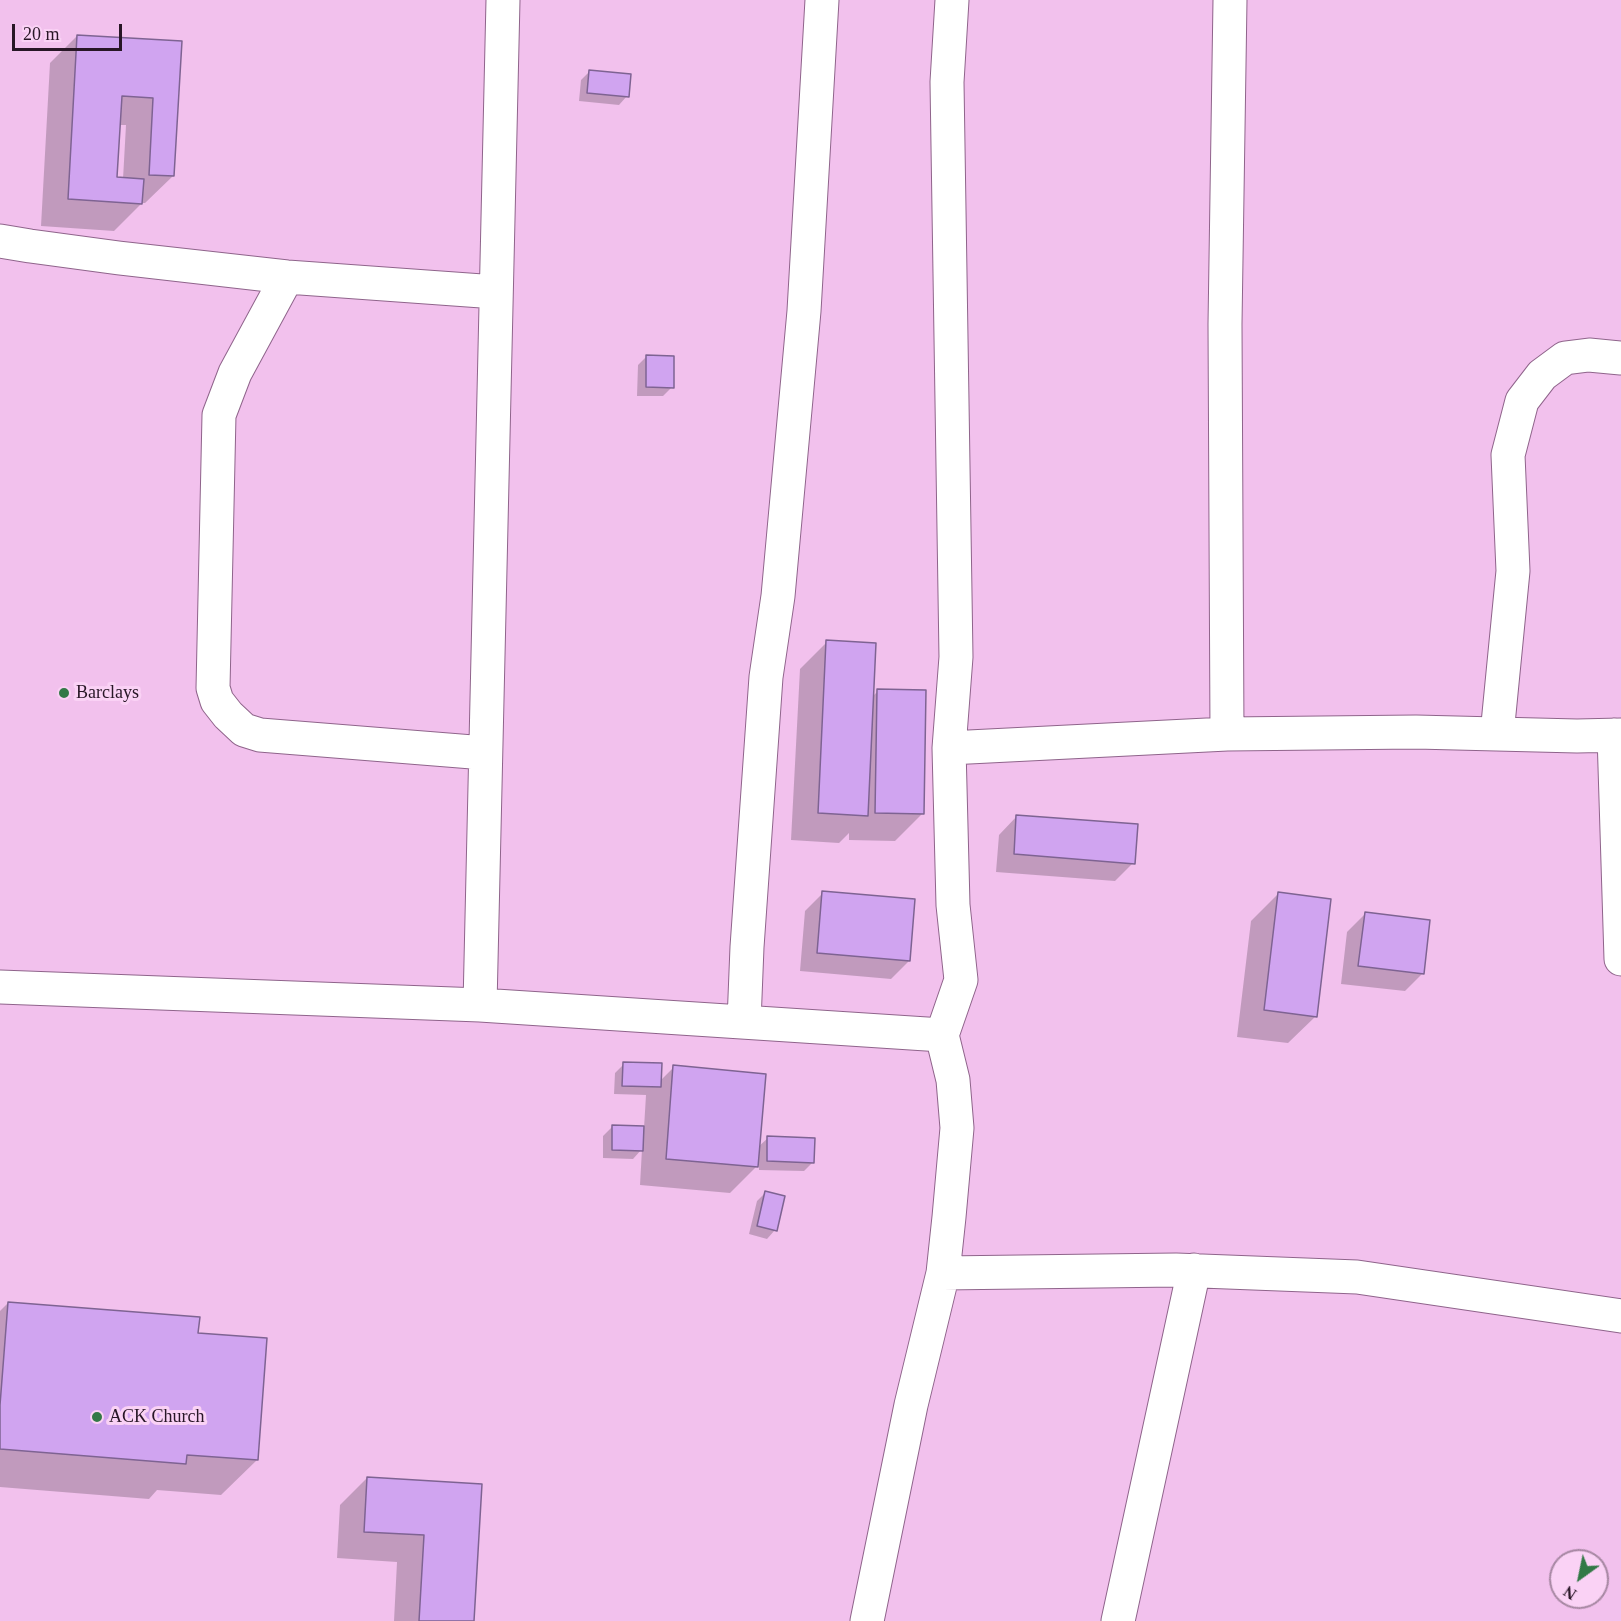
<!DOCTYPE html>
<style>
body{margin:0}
#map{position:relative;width:1621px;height:1621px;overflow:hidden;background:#f2c1ed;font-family:Georgia,serif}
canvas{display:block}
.north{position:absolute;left:1549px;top:1549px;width:60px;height:60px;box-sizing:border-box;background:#fad2f5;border:2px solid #a687a2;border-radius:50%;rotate:213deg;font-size:16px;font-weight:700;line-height:24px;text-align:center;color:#281626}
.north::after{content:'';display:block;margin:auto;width:21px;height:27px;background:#327946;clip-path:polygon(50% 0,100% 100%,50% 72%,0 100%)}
.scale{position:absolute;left:12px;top:24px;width:110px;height:27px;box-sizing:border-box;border:3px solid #281626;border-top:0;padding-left:8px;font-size:18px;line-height:21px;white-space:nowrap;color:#281626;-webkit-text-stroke:4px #fad2f5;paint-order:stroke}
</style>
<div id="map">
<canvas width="1621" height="1621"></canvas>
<div class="north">N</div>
<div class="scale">20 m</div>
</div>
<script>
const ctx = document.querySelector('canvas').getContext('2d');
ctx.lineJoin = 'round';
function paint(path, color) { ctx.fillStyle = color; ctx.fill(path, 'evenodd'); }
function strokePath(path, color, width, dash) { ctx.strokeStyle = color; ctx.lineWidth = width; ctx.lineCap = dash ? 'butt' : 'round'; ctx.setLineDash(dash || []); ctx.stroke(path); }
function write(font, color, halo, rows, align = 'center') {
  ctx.font = font + ' Georgia,serif'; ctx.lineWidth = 6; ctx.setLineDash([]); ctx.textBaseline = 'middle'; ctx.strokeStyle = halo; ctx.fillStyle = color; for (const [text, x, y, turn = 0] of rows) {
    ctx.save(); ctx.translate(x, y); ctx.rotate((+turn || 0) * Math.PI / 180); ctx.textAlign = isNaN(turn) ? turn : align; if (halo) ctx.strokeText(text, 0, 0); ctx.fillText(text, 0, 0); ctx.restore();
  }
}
const shadow = new Path2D(`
 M77,36L181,42L173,176L145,203H142L114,231L41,226L50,63ZM119,125H126L123,179L116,178Z
 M590,71L627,96L619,105L579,101L581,80Z
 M647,356L672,387L663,396H637L638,365Z
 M827,642L872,697L878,691L922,814L895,841L849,840V833L839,843L791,840L800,669Z
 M1017,816L1133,863L1115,881L996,872L999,835Z
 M823,893L909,961L891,979L800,971L805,911Z
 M1278,894L1316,1016L1288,1043L1237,1037L1251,921Z
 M1365,914L1423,973L1405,991L1341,984L1347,932Z
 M624,1064L660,1081L674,1067L758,1147L768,1138L813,1162L804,1171L759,1170V1164L730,1193L640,1185L642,1149L633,1159L603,1158V1136L612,1127L644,1128L646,1095L614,1094L615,1073Z
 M766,1192L775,1230L767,1239L749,1234L757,1201Z
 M8,1303L197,1334L257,1460L221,1495L157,1490L149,1499L0,1487V1311Z
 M367,1478L481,1485L472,1621H394L397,1562L337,1558L340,1505Z`);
const building = new Path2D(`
 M77,35L182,41L174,176L149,175L153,98L122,96L117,177L144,179L142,204L68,199Z
 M589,70L631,74L629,97L587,93Z
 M646,355L674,356V388L646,387Z
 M826,640L876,643L868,816L818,813Z
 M877,689L926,690L924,814L875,813Z
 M1016,815L1138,824L1135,864L1014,854Z
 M822,891L915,899L910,961L817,953Z
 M1278,892L1331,899L1317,1017L1264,1010Z
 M1365,912L1430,920L1424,974L1358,966Z
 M623,1062L662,1063L661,1087L622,1086Z
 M673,1065L766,1074L758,1167L666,1159Z
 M612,1125L644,1126L643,1151L612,1150Z
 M767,1136L815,1138L814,1163L767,1161Z
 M765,1191L785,1196L777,1231L757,1226Z
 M8,1302L200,1317L198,1333L267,1338L258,1460L187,1455L186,1464L0,1449V1405Z
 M367,1477L482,1484L474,1621H419L424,1535L364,1532Z`);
const street = new Path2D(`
 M0,241L30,246L119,258L287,277L496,292
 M287,277L235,373L219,415L213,688L217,701L228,715L244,730L260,735L485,753
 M1227,734L1225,324L1230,0
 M1497,734L1513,571L1508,455L1522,401L1542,375L1565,358L1589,355L1621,358
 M1614,735L1621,959
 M949,748L1227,734L1416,732L1577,736L1621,735
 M0,987L480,1005L942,1035
 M480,1005L503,0
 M744,1022L747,947L766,677L778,596L804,311L822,0
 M943,1273L1176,1270L1357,1277L1621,1316
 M867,1621L911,1405L943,1273L949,1217L957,1128L953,1080L942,1035L961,980L953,905L949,748L956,657L947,82L952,0
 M1118,1621L1194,1270`);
const markers = [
 [64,693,6,"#327946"],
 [97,1417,6,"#327946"]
];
const poiNames = [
 ["Barclays",76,693],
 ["ACK Church",109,1417]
];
paint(shadow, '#0003');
paint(building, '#d0a4f0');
strokePath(building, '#7e6392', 1.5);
strokePath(street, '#8f648b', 35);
strokePath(street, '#fff', 33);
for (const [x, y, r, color] of markers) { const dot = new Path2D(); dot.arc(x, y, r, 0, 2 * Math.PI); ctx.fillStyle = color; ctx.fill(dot); strokePath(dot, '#fad2f5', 2); }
write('18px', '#281626', '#fad2f5', poiNames, 'left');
</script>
